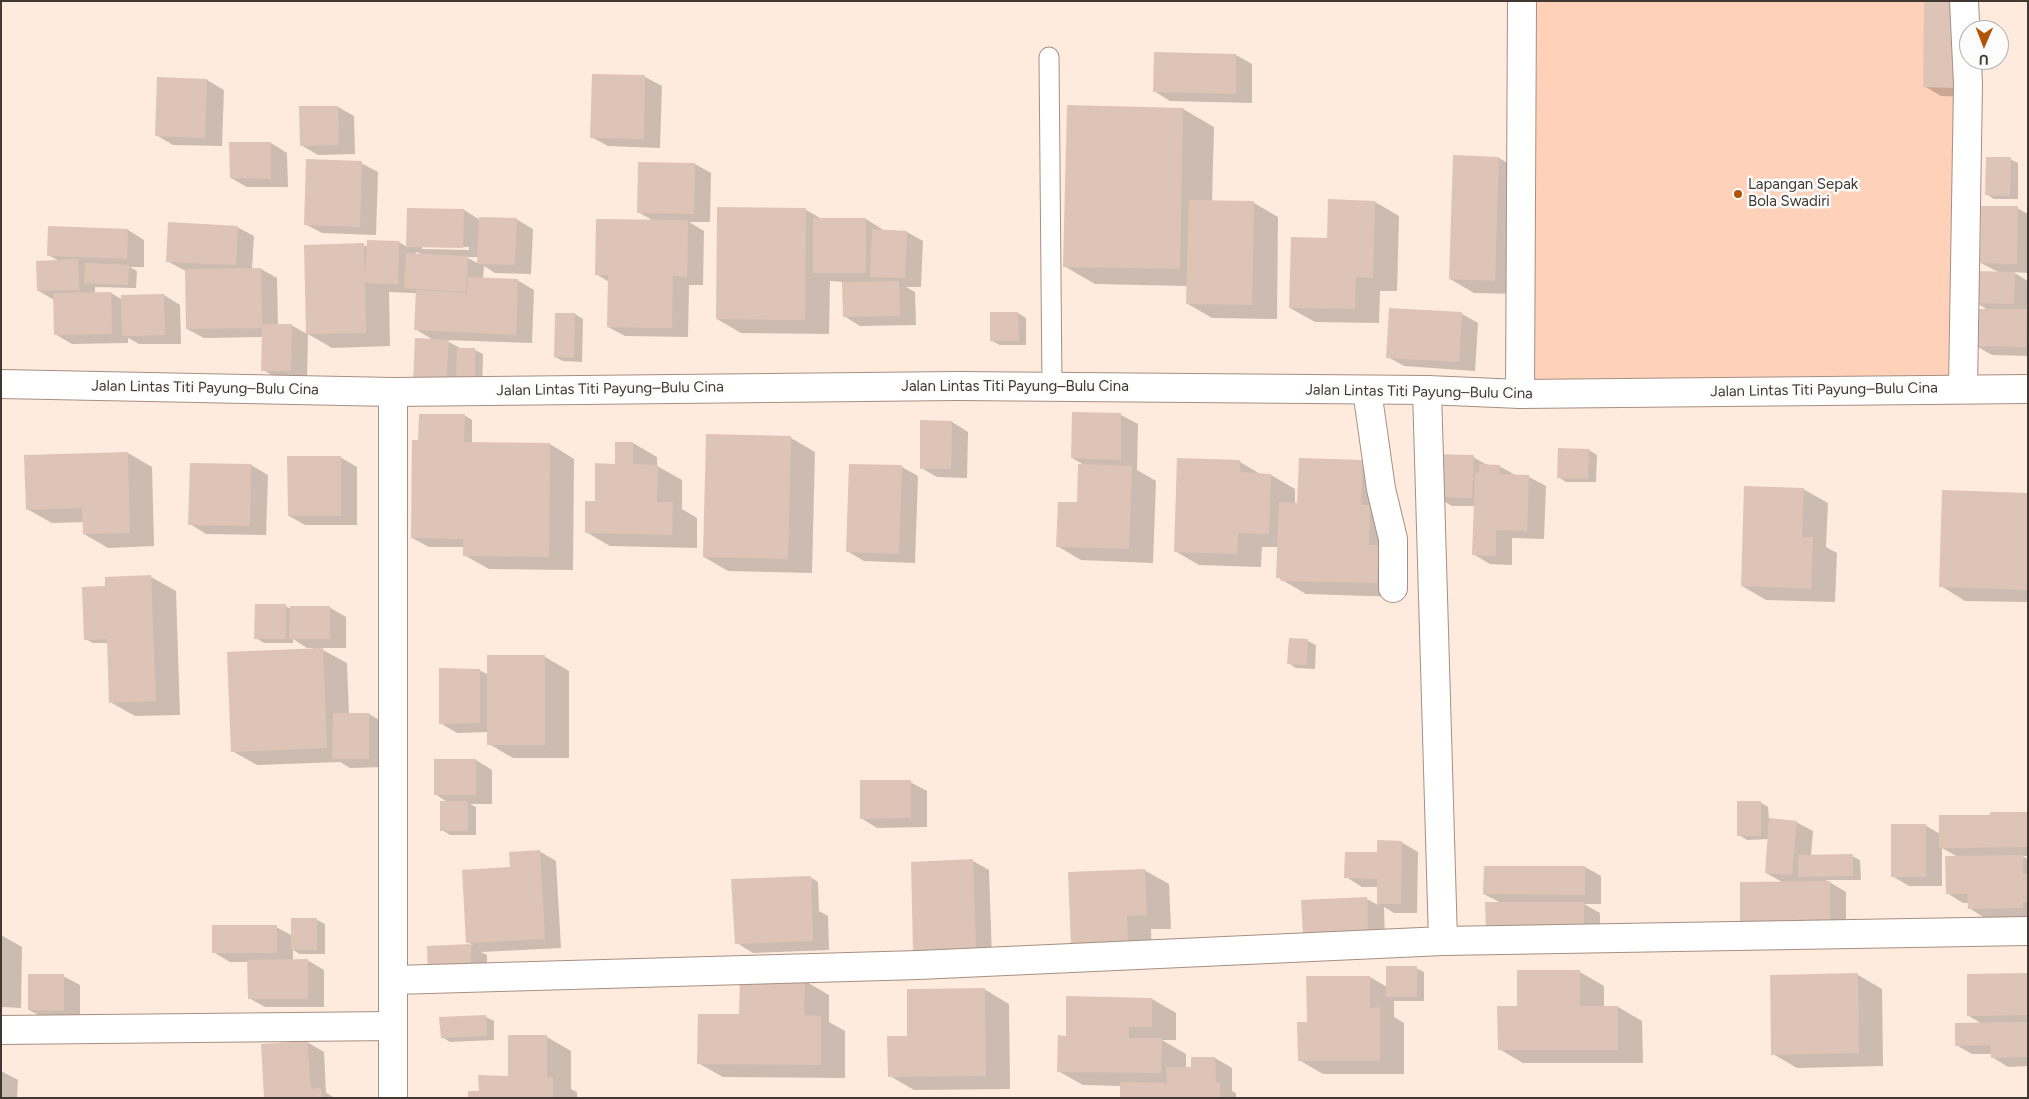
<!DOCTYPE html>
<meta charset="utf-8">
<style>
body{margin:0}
#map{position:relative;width:2029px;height:1099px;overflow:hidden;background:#ffeade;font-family:Figtree,sans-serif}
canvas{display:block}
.frame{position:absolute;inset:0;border:2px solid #423832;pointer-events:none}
.north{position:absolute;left:1959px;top:20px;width:50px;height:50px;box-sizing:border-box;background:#fcfcfc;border:1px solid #b2aeab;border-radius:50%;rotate:181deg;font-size:14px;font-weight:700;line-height:20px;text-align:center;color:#423832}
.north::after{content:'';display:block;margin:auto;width:18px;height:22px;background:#b25401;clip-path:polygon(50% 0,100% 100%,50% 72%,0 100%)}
</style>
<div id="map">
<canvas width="2029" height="1099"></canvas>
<div class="frame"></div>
<div class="north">U</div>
</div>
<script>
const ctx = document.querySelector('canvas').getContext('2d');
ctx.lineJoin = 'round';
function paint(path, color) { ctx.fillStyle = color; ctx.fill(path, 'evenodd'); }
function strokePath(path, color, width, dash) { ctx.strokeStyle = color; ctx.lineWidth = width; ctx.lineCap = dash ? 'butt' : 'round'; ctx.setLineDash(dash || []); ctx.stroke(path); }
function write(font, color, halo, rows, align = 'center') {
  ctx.font = font + ' Figtree,sans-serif'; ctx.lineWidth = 5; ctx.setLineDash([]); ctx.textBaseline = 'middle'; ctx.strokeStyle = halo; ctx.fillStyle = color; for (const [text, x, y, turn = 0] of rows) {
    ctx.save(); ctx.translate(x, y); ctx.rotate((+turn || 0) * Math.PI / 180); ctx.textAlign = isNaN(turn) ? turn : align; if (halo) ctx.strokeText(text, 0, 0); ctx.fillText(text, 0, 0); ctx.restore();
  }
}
const green = new Path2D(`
 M1513,1H1957L1963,388L1520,394Z`);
const shadow = new Path2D(`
 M1925,1L1972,97L1941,96L1924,86Z
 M1236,55L1252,64V103L1170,101L1154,91Z
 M593,75L645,77L662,86L660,148L608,146L591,137Z
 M159,79L207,80L224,90L222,146L173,145L156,135Z
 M338,107L354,116L355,154L318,155L301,145Z
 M1183,109L1214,127L1212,202L1254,203L1278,217L1277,319L1212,318L1188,304V286L1095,284L1064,266Z
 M271,143L287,153L288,187H247L231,178Z
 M1454,156L1499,158L1523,172L1519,294L1474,293L1450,279Z
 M2010,159L2018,163V199H1994L1986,194Z
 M361,163L378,172L376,235L322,233L305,224Z
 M695,164L711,173L710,222H689L704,231L703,285H689L688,337L625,336L608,327L609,282L596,274L654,221L638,212Z
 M1375,202L1399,216L1397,291H1380L1379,323L1315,322L1290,308L1328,239Z
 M2017,208L2028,214V273L2013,272L2028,281V356L1992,355L1976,346L1988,310L1975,302L2000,273L1981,263Z
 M464,210L480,220L516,219L533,229L531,274L495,273L484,266L483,279L517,280L534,290L532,343L445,340L462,349L475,350L483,354L482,392L431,390L435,341L415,329L417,294L414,293L389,292L390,346L332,348L308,334L307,380L279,379L263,370V337L204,338L187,329L186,271L167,261L237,227L254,236L252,269H261L277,278L278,325H291L307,334L305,246L363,245L368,247V241L399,242L407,247ZM422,246L469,247V250L422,249ZM416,252H417L423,255H415ZM466,257H479V264Z
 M806,210L822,219H866L882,229V231L907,232L923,241L921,287H906L915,292L916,325L860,326L844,316L843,282L830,281L829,334L741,333L717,319Z
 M128,230L144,240V267H130L137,271L136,288L95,287V294L111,293L123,300L164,295L180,305L181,344H139L128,338V343L72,344L55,334L54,300L39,291L59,261L48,255Z
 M1018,313L1026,318V345H1000L992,341Z
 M575,314L583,319L582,362L563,361L555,357Z
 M1462,314L1478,323L1475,371L1404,366L1388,357Z
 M1073,414L1121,415L1138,424L1137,470L1156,481L1153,563L1081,560L1057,546L1078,504L1086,466L1072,458Z
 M464,415L472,420V444H550L574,459L573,570L489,569L464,555V547H429L412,538L419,441Z
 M952,422L968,432L967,478L937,477L921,468Z
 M791,438L815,452L812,573L728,571L704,557Z
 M633,443L657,457V466L682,480V509L697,518V548L610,546L586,532L596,502L616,465Z
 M1589,450L1597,455L1596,482H1566L1558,477Z
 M128,453L152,467L154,546L108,548L84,534V522L52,523L27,509Z
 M340,457L357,467V525H305L289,516Z
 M1473,457L1489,466H1499L1517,476L1529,477L1546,486L1544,539L1512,538V565L1490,564L1473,554L1475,506H1452L1435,496Z
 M1362,461L1387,475L1401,597L1306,594L1277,577L1278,547H1262L1261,567L1199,565L1175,551L1240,462L1262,475H1271L1295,489V504H1299Z
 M251,465L268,475L266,535L206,534L190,524Z
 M902,467L918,476L915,563L864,561L847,551Z
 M1803,489L1828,503L1826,547L1837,553L1835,602L1766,600L1742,586Z
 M2028,494V602L1965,601L1941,586Z
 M151,577L176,591L180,715L135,716L110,702L108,643H93L85,639L106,587V578Z
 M285,606L291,609L329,607L346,617V648H319L347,663L349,714H369L386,724L385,767L350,768L340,762L257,765L232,751L313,650V648H307L293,639V643H264L256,638Z
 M1290,639L1308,641L1316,645L1315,669L1296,668L1288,663Z
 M545,657L569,671V758H513L489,744V732L457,733L440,723L479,670L489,675Z
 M476,760L492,770V804H470L476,807V835H450L442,830L449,803L435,794Z
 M910,782L927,791V827L877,828L861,818Z
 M1760,802L1768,807L1769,819L1796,822L1813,831L1811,856H1852L1860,860L1861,880H1826L1846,892V933L1758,934L1784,883L1766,873L1769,839L1747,840L1739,835Z
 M2028,813V856H2022L2028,859V917L1985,918L1969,908V903H1963L1947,893L1958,857L1942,848V886H1909L1892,876L1925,825L1940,834V817Z
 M1401,842L1418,852L1417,913H1394L1384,907L1385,942L1320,944L1367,899L1378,905V887H1362L1346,877Z
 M539,851L556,861L561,948L481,952L487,955V983L428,947L473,945L467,942L511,869Z
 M973,861L989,870L992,959L931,960L914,951Z
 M1585,867L1601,876V904H1584L1600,913V939L1501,903L1484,894Z
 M1144,870L1169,884L1171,929H1151L1152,957L1097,959Z
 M810,877L818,882L819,911L828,916L829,950L753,953L737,943Z
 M293,920H317L325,924V954H300L293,950V961L307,960L324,970V1007H265L249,998L248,962H230L213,952L276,927L293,936Z
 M1,935L22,947L21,1008L1,1007Z
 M1416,968L1424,972V1001H1394V1017L1404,1023V1074H1323L1299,1060L1308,1023V977H1370L1387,987Z
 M1580,972L1604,986V1007H1618L1642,1021L1643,1063H1523L1499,1049L1519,1007Z
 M2028,974V1066L2008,1067L1992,1057V1054H1972L1956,1045L1982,1024L1969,1016Z
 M1858,975L1882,989L1883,1066L1797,1068L1773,1054Z
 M63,976L80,985V1020L46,1019L29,1010Z
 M805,981L829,995V1022L845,1031V1078L723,1077L698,1063L740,1016Z
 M984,989L1009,1004L1010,1089L914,1090L890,1076L909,1037Z
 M1152,999L1176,1013V1040H1162L1186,1054V1068H1193L1192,1058H1215L1232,1068V1091L1236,1093V1098H1122V1086L1083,1085L1058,1071L1067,1037Z
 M486,1017L494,1021V1040L450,1042L442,1037Z
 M547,1037L571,1051V1089L577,1092V1098H469L510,1077Z
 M307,1042L324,1052L326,1093L335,1098H266L263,1045Z
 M1,1071L18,1080L17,1098H1Z`);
const building = new Path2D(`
 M1924,1H1957L1956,88L1923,87Z
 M1154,52L1236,54V94L1153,92Z
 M592,74L645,75L644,139L590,138Z
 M157,77L207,79L205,138L155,136Z
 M1067,105L1183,108L1180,269L1063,267Z
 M299,106H338L339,145L300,146Z
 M229,142H271V179L230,178Z
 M1453,155L1499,157L1495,281L1449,279Z
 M1986,157H2011L2010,196L1985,195Z
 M306,159L362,161L360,227L304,225Z
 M638,162L695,163L694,214L637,213Z
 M1328,199L1375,201L1373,278L1356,277L1355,309L1289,308L1291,237L1327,238Z
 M1189,200L1254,201L1252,305L1186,304Z
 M1981,206H2018L2017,264L1980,263Z
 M717,207L806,208L805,320L716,319Z
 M407,208L464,209L463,248L406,247Z
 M479,217L517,218L515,265L477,264Z
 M813,218H866V273H813Z
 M596,219L688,220L687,277L673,276L672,328L607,327L608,275H595Z
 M168,222L238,226L236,265L166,262Z
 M48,226L128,229L127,259L47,256Z
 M872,229L907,231L905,278L870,277Z
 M367,240L399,241L398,284L365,283L366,333L306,334L304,245L364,243L365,277Z
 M406,253L468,256L466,292L404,288Z
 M78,259L79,290L37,291L36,261Z
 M85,263L129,265L128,285L84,283Z
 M261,268L262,324H292L291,371H261L262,328L186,329L185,269Z
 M1974,271L2015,272L2014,304L1974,303Z
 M468,277L518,279L516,335L414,330L416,290L467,293Z
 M899,281L900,316L843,317L842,282Z
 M111,292L112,334L54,335L53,293Z
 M164,294L165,335L122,336L121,295Z
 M1389,308L1462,312L1459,362L1386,358Z
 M1975,309H2027L2026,347L1975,346Z
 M990,312H1018L1019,341H990Z
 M555,313H575L574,358L554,357Z
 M415,338L449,340L446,383L413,381Z
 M457,348H475V388H456Z
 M1072,412L1121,413V460L1071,458Z
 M419,414H465L464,442L550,443L549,557L463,556V539L411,538L412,440H418Z
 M920,420L952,421L951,469H920Z
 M706,434L791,436L788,559L703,557Z
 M615,442H633V464L658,465L657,502H673L672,535L585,533V501H595V463L615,464Z
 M1558,448L1589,449L1588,479L1557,478Z
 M128,452L130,533L83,534L82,508L26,510L24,455Z
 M1435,454L1474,455L1472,498L1434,497Z
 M287,456H341V516H288Z
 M1177,458L1240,460V472L1271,474L1269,534L1238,533L1237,554L1174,552Z
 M1299,458L1363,460L1361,505H1370L1369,545H1379L1377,583L1281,581V578H1276L1279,502L1297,503Z
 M190,463L251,464L250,526L188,525Z
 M849,464L902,465L899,554L846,552Z
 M1078,464L1132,466L1129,549L1056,547L1058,502H1077Z
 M1480,464L1500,465L1499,474L1529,475L1527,531L1496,530V556L1472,555L1475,473H1479Z
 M1744,486L1804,488L1802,537H1813L1811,589L1741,586Z
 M1942,490L2028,493V590L1939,587Z
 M151,575L156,701L109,703L107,639L84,640L82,587L105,586V577Z
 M255,604H286V639H254Z
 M290,606H330V639H289Z
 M1289,638L1308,639L1307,665L1287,664Z
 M323,648L327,748L231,752L227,652Z
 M487,655H545V745H487Z
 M439,668L480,669V723L439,724Z
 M333,713H369V759H332Z
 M434,759H476V795H434Z
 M860,780H911V818L860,819Z
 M440,801H468V831H440Z
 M1737,801H1761V836H1737Z
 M1990,812H2028V847L1939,848V815H1990Z
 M1769,818L1797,821L1792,875L1765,873Z
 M1891,824H1926V877H1891Z
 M1377,840L1402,841L1401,904H1377V879L1344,878L1345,852H1377Z
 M540,850L545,939L466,943L462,870L510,867L509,852Z
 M1853,854V876L1798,877V855Z
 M2023,855V874H2028V902H2023V908L1968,909L1967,894H1946L1945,856Z
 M973,859L976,950L913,951L911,862Z
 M1484,866H1585V895L1483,894Z
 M1145,869L1147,915L1127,916L1128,944L1071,946L1068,872Z
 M811,876L813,941L735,944L731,879Z
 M1830,881V924L1740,925V882Z
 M1367,897L1368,933L1303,936L1301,900Z
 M1485,902H1584V930H1486Z
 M291,918H317V950H291Z
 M212,925H277V953H212Z
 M471,944V974L428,975L427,946Z
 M308,959V999H248L247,960Z
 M1386,966H1417V997H1386Z
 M1517,970H1580V1006H1618V1050H1498L1497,1006H1517Z
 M1858,973L1859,1053L1771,1055L1770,975Z
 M2028,973V1015L1967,1016V974Z
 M28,974H64V1011L28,1010Z
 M1306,976H1370V1008L1380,1007V1061H1298L1297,1022H1307Z
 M740,979H805L804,1015L821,1016V1065L697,1064L698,1014H739Z
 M985,988L986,1076L888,1077L887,1036H907V989Z
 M1066,996L1152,998V1027H1129V1038H1162L1161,1073L1057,1072L1058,1035L1066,1036Z
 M486,1015L487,1036L441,1038L439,1017Z
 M2028,1022V1057L1991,1058L1990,1045L1955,1046V1023Z
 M508,1035H547V1077H553V1098H468V1091H479L478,1075L508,1076Z
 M307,1041L311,1089L321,1088L322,1098H264L261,1044Z
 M1191,1057H1215L1216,1082L1220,1083V1098H1120V1082L1167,1083L1166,1067H1191Z`);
const lane = new Path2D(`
 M1049,57L1052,387`);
const street = new Path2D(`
 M1963,388L1968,84L1964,1
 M1367,390L1381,489L1393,539V588
 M1427,390L1443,941
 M1520,394L1522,1
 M394,980L919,965L1443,941L2028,931
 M1,1030L393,1026`);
const secondary = new Path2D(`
 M393,1098V392`);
const primary = new Path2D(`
 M1,384L393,392L957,386L1427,390L1520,394L2028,389`);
const markers = [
 [1738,194,5,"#b25401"]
];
const poiNames = [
 ["Lapangan Sepak",1748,185],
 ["Bola Swadiri",1748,202]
];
const streetNames = [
 ["Jalan Lintas Titi Payung–Bulu Cina",1015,387],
 ["Jalan Lintas Titi Payung–Bulu Cina",205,388,1],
 ["Jalan Lintas Titi Payung–Bulu Cina",610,389,-1],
 ["Jalan Lintas Titi Payung–Bulu Cina",1824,390,-1],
 ["Jalan Lintas Titi Payung–Bulu Cina",1419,392,1]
];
paint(green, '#fed1b8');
paint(shadow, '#0003');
paint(building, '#dec4b6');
strokePath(lane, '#a78f82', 21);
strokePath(street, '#a78f82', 30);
strokePath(secondary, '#a78f82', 30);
strokePath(primary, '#a78f82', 30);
strokePath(lane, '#fff', 19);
strokePath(street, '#fff', 28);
strokePath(secondary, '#fff', 28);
strokePath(primary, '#fff', 28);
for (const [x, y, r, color] of markers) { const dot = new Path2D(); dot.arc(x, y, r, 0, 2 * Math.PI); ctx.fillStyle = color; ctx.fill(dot); strokePath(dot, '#fcfcfc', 2); }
write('15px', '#423832', '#fcfcfc', poiNames, 'left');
write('15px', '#423832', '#fcfcfc', streetNames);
</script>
